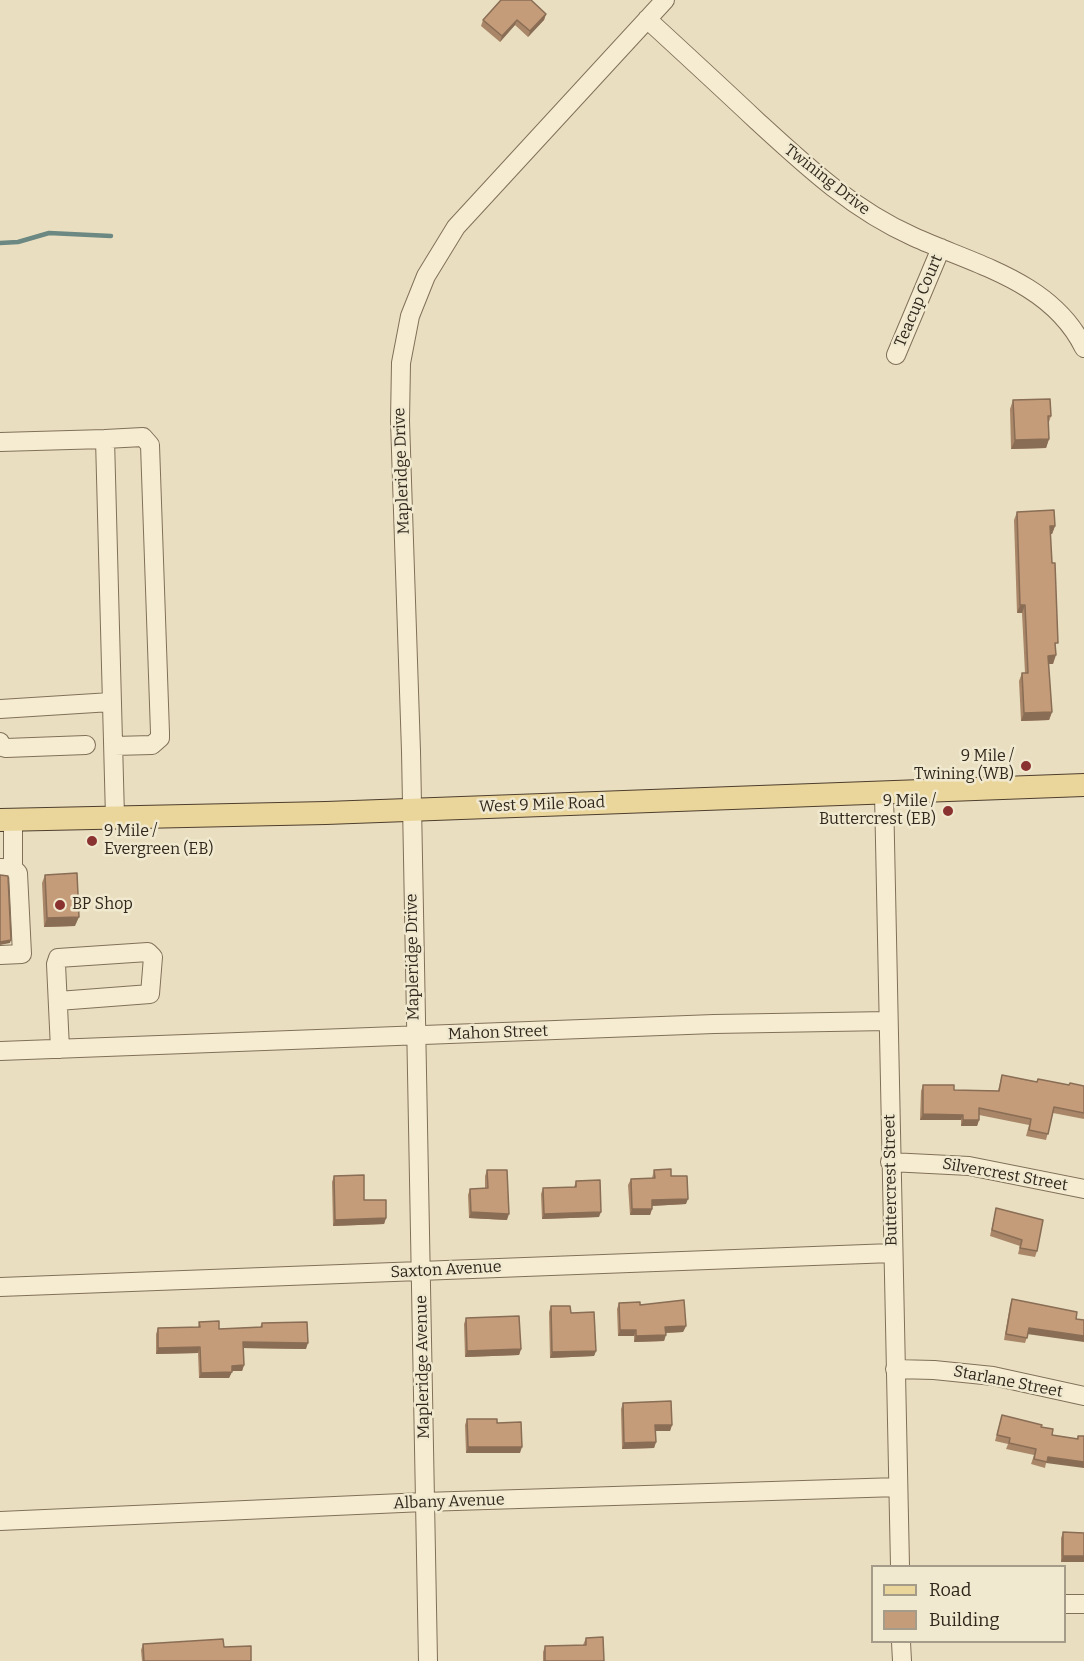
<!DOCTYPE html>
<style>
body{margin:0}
#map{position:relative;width:1084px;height:1661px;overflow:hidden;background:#e9dfc0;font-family:Bitter,serif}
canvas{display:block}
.legend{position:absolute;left:871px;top:1565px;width:195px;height:78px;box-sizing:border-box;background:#f1e9cf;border:2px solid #a49c88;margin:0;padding:8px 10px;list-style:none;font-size:18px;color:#31281d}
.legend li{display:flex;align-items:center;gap:12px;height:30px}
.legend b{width:30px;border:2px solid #a49c88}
</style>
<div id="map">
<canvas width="1084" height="1661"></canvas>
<ul class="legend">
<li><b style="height:8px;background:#ead59a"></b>Road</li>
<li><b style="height:16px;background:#c49c79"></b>Building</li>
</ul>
</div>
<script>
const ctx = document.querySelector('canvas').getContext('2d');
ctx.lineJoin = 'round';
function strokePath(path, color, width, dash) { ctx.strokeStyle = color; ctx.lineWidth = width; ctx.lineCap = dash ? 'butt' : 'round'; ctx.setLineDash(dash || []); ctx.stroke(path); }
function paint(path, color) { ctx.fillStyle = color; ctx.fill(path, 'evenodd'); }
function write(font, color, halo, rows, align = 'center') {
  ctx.font = font + ' Bitter,serif'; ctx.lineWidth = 5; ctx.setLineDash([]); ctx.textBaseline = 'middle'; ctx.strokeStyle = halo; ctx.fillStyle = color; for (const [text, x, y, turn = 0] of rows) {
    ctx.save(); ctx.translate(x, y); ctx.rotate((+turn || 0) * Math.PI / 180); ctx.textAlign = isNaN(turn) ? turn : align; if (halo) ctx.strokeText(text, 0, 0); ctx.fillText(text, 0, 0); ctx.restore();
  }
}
const stream = new Path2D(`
 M0,243L18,242L49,233L111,236`);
const minor = new Path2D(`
 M647,19C684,53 721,87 757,121C806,166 853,210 914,237C976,265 1052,282 1084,348
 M896,355L941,248
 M105,439L143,437L150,445L160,733V738L152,745L114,746
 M0,442L105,439L115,817
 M0,709L111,702
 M0,742L2,747L6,748L86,745
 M884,793L900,1566
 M0,868H13V820
 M0,955L22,954L18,873L13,868
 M58,1001L150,994L153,957L148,952L58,958L56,964L60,1049
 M0,1051L714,1024L888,1021
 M890,1162L969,1166L1084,1189
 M0,1287L892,1253
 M895,1369L934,1370L993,1376L1084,1396
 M0,1521L424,1502L898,1487
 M1064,1604H1084
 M901,1642L902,1661
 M428,1661L411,751L400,421L401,363L410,316L426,276L456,227L665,0`);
const major = new Path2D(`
 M0,820L326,813L1084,785`);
const wall = new Path2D(`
 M546,14L544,20L528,37L515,25L500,42L481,26L483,20Z
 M1013,400L1051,416L1049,422V439L1046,448L1011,449L1010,409Z
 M1017,512L1055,526L1052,534H1050L1055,649L1053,664H1048L1052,712L1049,720L1021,721L1019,681L1022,673H1025L1022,613H1017L1014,520Z
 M45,875L75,926L44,927L42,883Z
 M1002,1075L1037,1082L1084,1086V1119L1053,1113L1046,1140L1026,1136L1029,1125L979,1115V1120L977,1126H961V1120H920L921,1091L923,1085L954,1090L998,1091Z
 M487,1170L507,1220L469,1218L468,1195L470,1189L485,1188V1176Z
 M654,1170L671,1176L686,1204L652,1206V1209L650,1215H630L628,1185L631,1179L652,1178Z
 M334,1176L386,1218L384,1224L333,1226L332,1182Z
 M576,1181L599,1217L542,1219L541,1194L543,1188L574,1187Z
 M996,1208L1037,1251L1035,1257L1018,1254L1020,1246L990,1236Z
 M1012,1299L1028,1334L1025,1343L1004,1340L1010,1305Z
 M619,1303L640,1305L686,1326L683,1332L666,1333L664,1341L634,1342V1336H618L617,1309Z
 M551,1306L596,1351L594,1356L550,1358L549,1312Z
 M466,1318L521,1349L519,1355L465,1357L464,1324Z
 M199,1322L219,1329L260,1327L262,1323L306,1349L243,1348L244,1365L242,1371H232L229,1378H199L198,1353L156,1354V1334L158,1328L198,1327Z
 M623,1403L672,1425L670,1431H656V1442L654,1448L622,1449L621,1409Z
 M1002,1415L1041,1427L1052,1435L1077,1439L1078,1436H1084L1046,1463L1045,1468L1031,1464L1034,1455L1006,1449L1008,1444L995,1441Z
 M467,1419L497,1423L520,1453H466L465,1425Z
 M1063,1532L1084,1533V1562H1061V1538Z
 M586,1638L604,1661H543V1652L545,1646L583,1645Z
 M143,1644L224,1647L251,1661H142L141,1650Z`);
const shadedWall = new Path2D(`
 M546,14L544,20L528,37L530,31Z
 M517,20L515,25L500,42L502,36Z
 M1049,439L1046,448L1011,449L1015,440Z
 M1050,526H1055L1052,534H1047Z
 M1020,605H1025L1022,613H1017Z
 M1056,655L1053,664H1045L1048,656Z
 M1052,712L1049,720L1021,721L1024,713Z
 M79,917L75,926L44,927L47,918Z
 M11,940L10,943L0,945V942Z
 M923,1114L963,1115L961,1120H920Z
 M963,1120H979L977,1126H961Z
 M688,1199L686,1204L650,1206L652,1200Z
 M632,1209H652L650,1215H630Z
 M471,1212L509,1214L507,1220L469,1218Z
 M601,1212L599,1217L542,1219L544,1214Z
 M386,1218L384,1224L333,1226L335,1220Z
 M686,1326L683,1332L663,1333L665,1327Z
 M1029,1328L1084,1336V1342L1027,1334Z
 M620,1330H636L634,1336H618Z
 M666,1335L664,1341L634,1342L636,1336Z
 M243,1342L308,1343L306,1349L241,1348Z
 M200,1347L198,1353L156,1354L158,1348Z
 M521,1349L519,1355L465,1357L467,1351Z
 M596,1351L594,1356L550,1358L552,1352Z
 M244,1365L242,1371H229L232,1366Z
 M232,1372L229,1378H199L201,1373Z
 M655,1425H672L670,1431H653Z
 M656,1442L654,1448L622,1449L624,1443Z
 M468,1447H522L520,1453H466Z
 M1048,1457L1084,1462V1468L1046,1463Z
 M1063,1556H1084V1562H1061Z`);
const building = new Path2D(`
 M501,0H531L546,14L530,31L517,20L502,36L483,20Z
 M1050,399L1051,416H1048L1049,439L1015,440L1013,400Z
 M1054,510L1055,526H1050L1052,563H1055L1058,643H1055L1056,655L1048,656L1052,712L1024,713L1022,673H1028L1025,605H1020L1017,512Z
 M77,873L79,917L47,918L45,875Z
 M0,875L8,876L11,940L0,942Z
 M1002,1075L1037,1082L1038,1079L1069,1085L1070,1083L1084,1086V1113L1054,1107L1048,1134L1029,1130L1031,1119L979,1108V1120H963V1115L923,1114V1085H954V1090L999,1091Z
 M671,1169V1176H687L688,1199L652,1200V1209H632L631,1179L655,1178L654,1170Z
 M487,1170H507L509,1214L471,1212L470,1189L488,1188Z
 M364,1175V1200H386V1218L335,1220L334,1176Z
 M600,1180L601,1212L544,1214L543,1188L576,1187V1181Z
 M996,1208L1043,1220L1037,1251L1020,1248L1022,1240L992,1230Z
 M1012,1299L1077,1312L1076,1319L1084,1320V1336L1029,1328L1027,1338L1006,1334Z
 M684,1300L686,1326L665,1327L666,1335L636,1336V1330H620L619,1303L640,1302V1305Z
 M551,1306H570L571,1313L594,1312L596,1351L552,1352Z
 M519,1316L521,1349L467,1351L466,1318Z
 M219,1321V1329L262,1327V1323L307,1322L308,1343L243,1342L244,1365L232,1366V1372L201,1373L200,1347L158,1348V1328L200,1327L199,1322Z
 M671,1401L672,1425H655L656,1442L624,1443L623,1403Z
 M1002,1415L1042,1425L1041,1427L1053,1429L1052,1435L1078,1439V1436H1084V1462L1048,1457L1047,1462L1034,1459L1036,1449L1009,1443L1010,1438L997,1435Z
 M467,1419H497V1423L521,1422L522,1447H468Z
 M1063,1532L1084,1533V1556H1063Z
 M603,1637L604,1661H545V1646L586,1645V1638Z
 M223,1639L224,1647L251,1646V1661H144L143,1644Z`);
const markers = [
 [1026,766,6,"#8a322f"],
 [948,811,6,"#8a322f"],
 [92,841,6,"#8a322f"],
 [60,905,6,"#8a322f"]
];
const streetNames = [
 ["Twining Drive",827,180,38],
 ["Teacup Court",919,301,-67],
 ["Mapleridge Drive",402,471,-92],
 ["West 9 Mile Road",542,805,-2],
 ["Mapleridge Drive",413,957,-91],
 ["Mahon Street",498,1033,-2],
 ["Silvercrest Street",1005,1175,10],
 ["Buttercrest Street",891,1180,-91],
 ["Saxton Avenue",446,1270,-3],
 ["Mapleridge Avenue",423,1367,-91],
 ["Starlane Street",1008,1382,11],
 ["Albany Avenue",449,1502,-2]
];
const poiNames = [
 ["9 Mile /",1014,757],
 ["Twining (WB)",1014,775],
 ["9 Mile /",936,802],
 ["Buttercrest (EB)",936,820],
 ["9 Mile /",104,832,"left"],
 ["Evergreen (EB)",104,850,"left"],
 ["BP Shop",72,905,"left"]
];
strokePath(stream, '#6b8882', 4.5);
strokePath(minor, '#817059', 20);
strokePath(major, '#4e3e2e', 24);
strokePath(minor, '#f5ecd2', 18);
strokePath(major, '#ead59a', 22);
paint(wall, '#a98668');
paint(shadedWall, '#896d55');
paint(building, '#c49c79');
strokePath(building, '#896d55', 1.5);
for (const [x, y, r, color] of markers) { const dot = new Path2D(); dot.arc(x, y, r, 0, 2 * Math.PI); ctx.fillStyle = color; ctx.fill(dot); strokePath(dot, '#f1e9cf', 2); }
write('16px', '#31281d', '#f1e9cf', streetNames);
write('16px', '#31281d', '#f1e9cf', poiNames, 'right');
</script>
